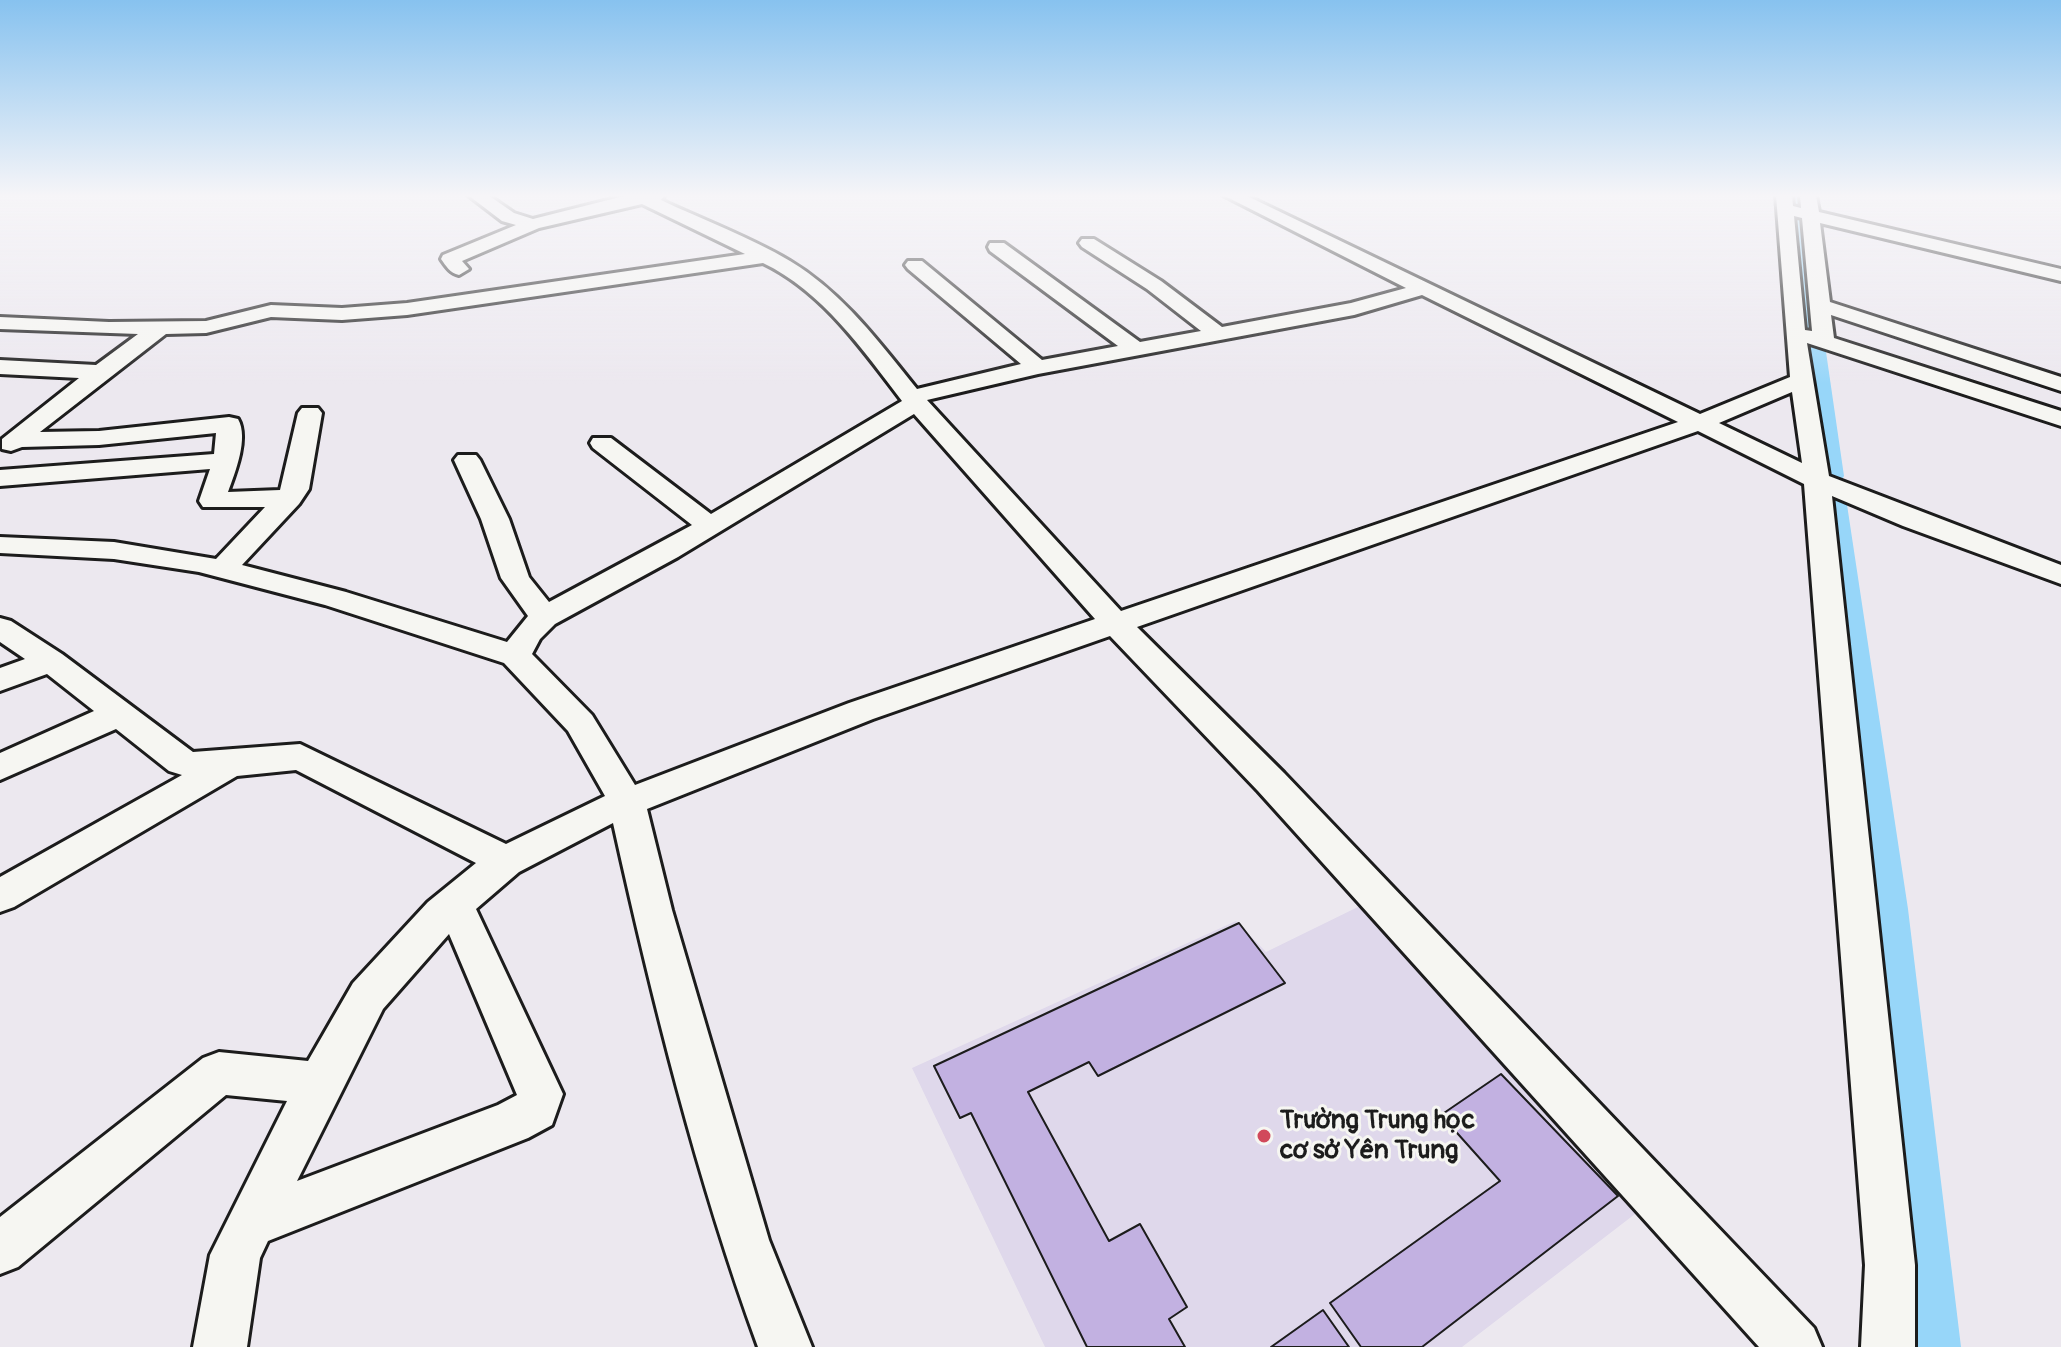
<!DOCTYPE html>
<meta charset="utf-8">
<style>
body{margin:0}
canvas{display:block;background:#ece8ef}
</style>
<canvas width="2061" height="1347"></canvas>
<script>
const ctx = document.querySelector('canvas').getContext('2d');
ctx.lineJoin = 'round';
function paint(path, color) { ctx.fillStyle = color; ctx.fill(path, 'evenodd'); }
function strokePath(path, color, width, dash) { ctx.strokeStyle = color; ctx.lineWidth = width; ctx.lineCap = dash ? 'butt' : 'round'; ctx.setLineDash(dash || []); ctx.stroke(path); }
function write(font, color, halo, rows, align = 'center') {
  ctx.font = font + ' Pangolin,sans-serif'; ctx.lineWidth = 6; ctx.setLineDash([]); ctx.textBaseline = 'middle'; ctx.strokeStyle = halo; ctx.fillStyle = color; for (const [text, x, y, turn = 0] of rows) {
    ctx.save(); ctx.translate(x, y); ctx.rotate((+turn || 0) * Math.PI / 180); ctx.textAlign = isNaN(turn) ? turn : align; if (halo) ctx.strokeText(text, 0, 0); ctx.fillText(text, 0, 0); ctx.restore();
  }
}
const built = new Path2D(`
 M1364,904L1648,1204L1462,1347H1045L912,1068L1236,921L1266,952Z`);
const canal = new Path2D(`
 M1789,195H1805L1824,332L1814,338L1804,332Z
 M1815,339L1825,345L1844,476L1841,481H1823L1820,476L1805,345Z
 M1834,491L1843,493L1846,498L1908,909L1961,1347H1911L1870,909L1822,498L1825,493Z`);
const building = new Path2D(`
 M1239,923L1285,983L1098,1076L1089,1062L1028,1092L1109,1241L1140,1224L1187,1307L1169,1319L1185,1347H1087L971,1113L960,1118L934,1066Z
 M1501,1074L1618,1196L1422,1347H1361L1330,1303L1500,1181L1441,1115Z
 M1323,1310L1349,1347H1271Z`);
const minor = new Path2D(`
 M468,195H488L514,213L533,219L628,195H665L661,200C703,220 750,237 790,261C842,292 880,343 917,389L1021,364L908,269L905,265L908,261H922L1042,360L1118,346L990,251L988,247L990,243H1004L1140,342L1201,331L1147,289L1082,247L1079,243L1082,239H1094L1161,281L1222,327L1351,303L1406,288L1223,195H1245L1700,414L1790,377L1776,195H1792L1793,206L1801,208L1800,195H1816L1819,212L2061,269V281L1820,223L1830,302L2061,377V391L1831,315L1834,338L2061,411V426L1807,343L1829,476L2061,565V584L1903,526L1832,496L1915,1265V1347H1861L1865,1265L1804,484L1698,431L1137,627L1284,773L1814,1328L1822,1347H1759L1258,791L1110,636L873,719L647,809L672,910L769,1240L812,1347H758C696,1177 652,999 613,823L519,872L476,909L563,1094L552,1125L528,1138L268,1241L260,1258L247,1347H193L210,1255L287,1101L226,1095L18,1267L0,1274V1217L203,1058L219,1052L308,1061L353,983L428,902L476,863L296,770L237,776L14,907L0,912V877L182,775L169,771L116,729L0,780V753L94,711L47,674L0,691V668L25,659L0,642V618L11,621L62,654L193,752L300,744L506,844L605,796L568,731L504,663L325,605L199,572L114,559L0,553V537L114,542L216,559L265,507H203L199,501L210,469L0,486V470L214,454L216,433L99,445L22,447L11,451L2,449V439L79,378L0,374V360L96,365L138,334L0,329V317L109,322L206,321L271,305L342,308L407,303L745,254L642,204L539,228L462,261L469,269L459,275C450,273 446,266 441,259L443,255L516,225L502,221ZM1794,216L1802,218L1812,331L1805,330ZM763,263C822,291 863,350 902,401L711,514L611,438H593L590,443L593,448L692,525L549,602L529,577L509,519L480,460L476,455H458L454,460L481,519L501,578L528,616L507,642L346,592L242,565L299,504L309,489L322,413L318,408H302L298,413L280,490L228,492C235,473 249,438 238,419L229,417L99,431L40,432L166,334L206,333L271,317L342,320L407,315ZM1422,295L1678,422L1121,611L927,400L1038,374L1354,315ZM1792,392L1802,463L1719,423ZM914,414L1095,619L849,703L635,785L592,715L532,654L540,639L555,624L678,557ZM449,934L517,1095L498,1105L297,1181L383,1009Z`);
const markers = [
 [1264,1136,8,"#d1495b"]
];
const nearPoinames = [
 ["Trường Trung học",1280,1121],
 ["cơ sở Yên Trung",1280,1151]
];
paint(built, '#dfd8eb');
paint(canal, '#97d6f9');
paint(building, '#c2b1e1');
strokePath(building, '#1c1c1c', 2);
strokePath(minor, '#1c1c1c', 6);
paint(minor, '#f6f6f2');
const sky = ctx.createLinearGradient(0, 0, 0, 384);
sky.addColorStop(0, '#87c2ef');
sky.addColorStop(0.51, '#f6f5f8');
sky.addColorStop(1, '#f6f5f800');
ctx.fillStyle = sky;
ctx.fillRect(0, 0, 2061, 384);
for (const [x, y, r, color] of markers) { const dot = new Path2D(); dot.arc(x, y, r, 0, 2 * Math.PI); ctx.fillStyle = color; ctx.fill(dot); strokePath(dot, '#f6f6f2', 3); }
write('bold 26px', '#1c1c1c', '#f6f6f2', nearPoinames, 'left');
</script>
